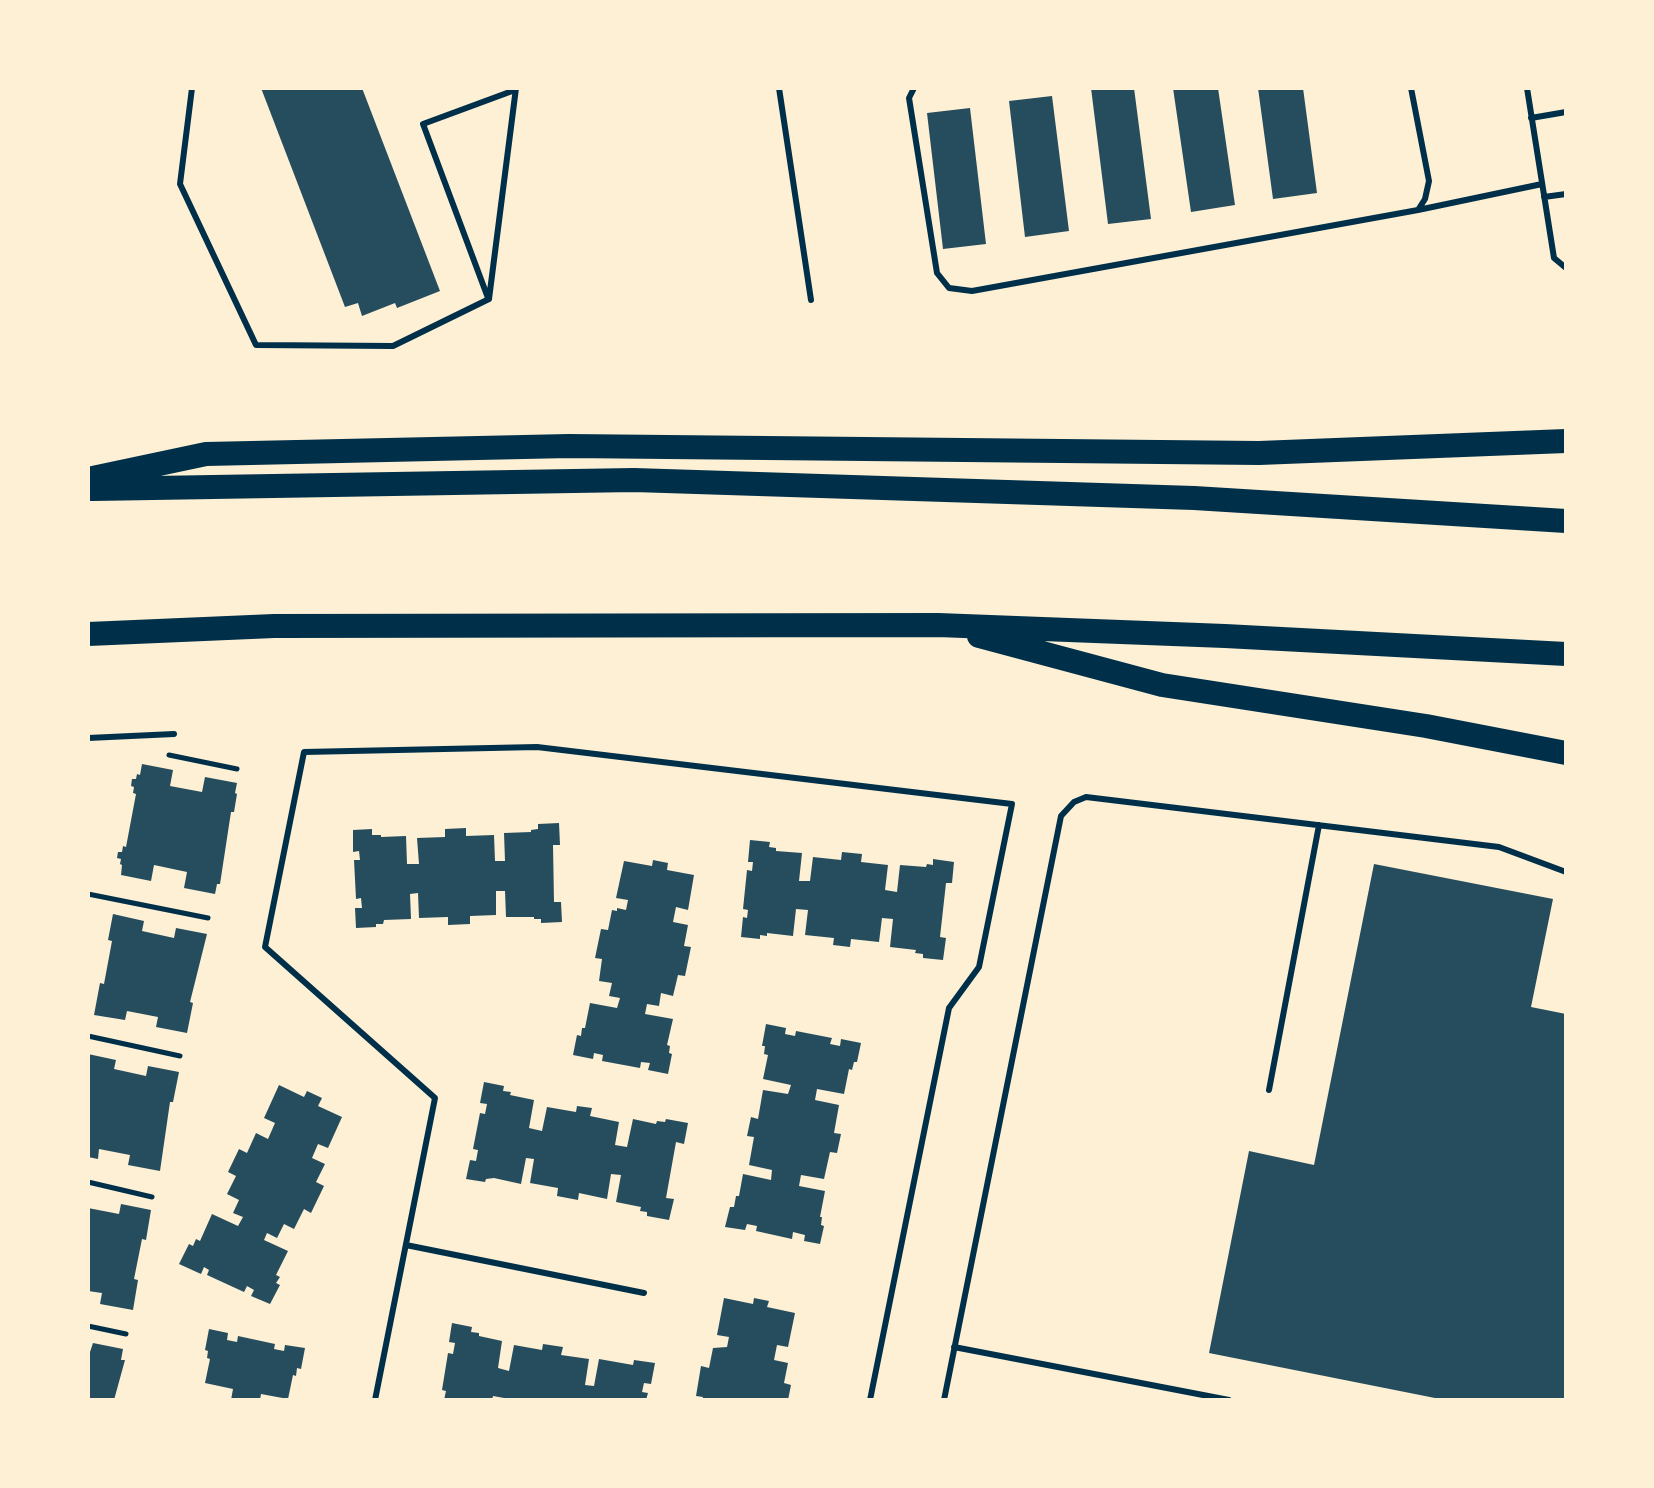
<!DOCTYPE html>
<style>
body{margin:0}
#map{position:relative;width:1654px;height:1488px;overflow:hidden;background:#fdf0d5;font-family:"Varela Round",sans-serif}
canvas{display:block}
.frame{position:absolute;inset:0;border:90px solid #fdf0d5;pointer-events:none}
</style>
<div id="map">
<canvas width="1654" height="1488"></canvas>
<div class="frame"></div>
</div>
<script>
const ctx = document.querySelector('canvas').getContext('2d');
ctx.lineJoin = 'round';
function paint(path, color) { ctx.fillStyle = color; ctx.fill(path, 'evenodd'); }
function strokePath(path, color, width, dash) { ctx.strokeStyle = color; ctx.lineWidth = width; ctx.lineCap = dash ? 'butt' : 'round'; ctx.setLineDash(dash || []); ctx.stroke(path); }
const building = new Path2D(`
 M261,88H362L440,291L397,308L395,303L362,316L358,303L345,307Z
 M1091,88H1134L1151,219L1108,224Z
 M1173,88H1218L1235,205L1191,212Z
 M1258,88H1303L1317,193L1273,199Z
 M1052,96L1069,231L1025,237L1009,101Z
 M970,108L986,244L943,249L927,113Z
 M142,764L173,770L170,786L202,792L205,777L237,783L235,793L237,794L234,812H231L220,884H217L215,894L184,888L187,872L154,865L151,881L121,875L122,865L120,864L121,859L117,858L118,852H122L123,846L126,847L136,794L133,793L134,787L131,786L132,779H136L137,774L140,775Z
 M559,823L560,845H553L554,902H561L562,922L541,923V919H534V917H506L505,891H496V915L470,916V924L448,925V917L419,918L418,893L410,894L411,919L384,920L383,924H376V927L356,928L355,908H362L361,898L356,899L354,860H360L359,851L353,852V830L372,829V835H381V837L406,836L407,864H419L417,838L445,837V829L466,828V836L494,835L495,861H505L504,833L531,832V830L538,829V824Z
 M750,840L770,842L769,847L776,848V851L802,853L799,881H810L813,857L841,860L842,852L862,854L861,862L888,865L885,890L897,892L900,865L926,867L927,864L933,865V859L954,862L952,883H946L940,937L946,938L943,960L923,958V954L915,953L916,950L890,947L893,919L882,918L879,942L851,939L850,947L833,945L834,938L805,935L808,910L796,909L793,936L767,933V936L760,935V939L741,937L743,917L747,918L748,910L743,909L747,870L752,871L753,862H748Z
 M653,860L668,863L667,870L694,875L688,910L676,907L673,922L688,925L684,946L691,947L685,976L678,975L673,996L661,993L659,1006L647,1004L645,1014L673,1019L667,1045L670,1046L669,1053L672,1054L668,1074L648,1070L650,1063L641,1062L640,1068L602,1061L603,1055L594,1053L593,1059L573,1055L577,1035L581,1036L582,1028H585L590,1003L617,1008L620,998L609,996L612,983L599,981L602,959L595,958L601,929L608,930L612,910L617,911V908L626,910L628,900L616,898L624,861L652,866Z
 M1374,864L1553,899L1531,1007L1566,1014V1400H1445L1209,1353L1249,1151L1314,1165Z
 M113,914L144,921L142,931L174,938L176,928L207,934L190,1002L193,1003L187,1033L156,1027L158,1017L127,1011L125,1020L94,1015L100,983L104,984L112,941L108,940Z
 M766,1024L786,1028L785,1034L795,1036L796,1031L832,1038L830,1044L840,1046L841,1039L861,1043L857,1062H854L852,1070L849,1069L844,1094L817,1089L815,1100L839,1105L834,1133L841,1134L837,1153L830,1152L824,1179L801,1175L799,1186L825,1191L820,1217H822L821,1225L824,1226L820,1244L804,1241L805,1235L793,1232L792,1239L756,1231L757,1226L747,1224L745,1230L725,1227L730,1207H734L736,1196H739L743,1174L771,1180L772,1170L749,1165L754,1137L747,1136L751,1117L758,1119L763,1090L788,1094L791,1085L763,1079L768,1055L764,1054L765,1046H762Z
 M88,1054L116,1060L114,1069L146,1076L148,1066L179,1072L173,1102H170L160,1171L128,1165L130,1155L99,1149L98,1159L88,1157Z
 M484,1082L504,1086L503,1091L511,1092L510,1095L534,1100L529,1128L542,1131L547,1107L576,1112L577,1106L592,1108L590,1116L619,1122L615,1145L627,1147L633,1119L656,1124L657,1121L665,1122L666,1119L688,1123L684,1144L676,1142L666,1198L674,1199L669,1220L647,1216V1212L640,1211L641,1207L616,1202L621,1175L611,1174L607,1199L579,1193L578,1200L557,1196L558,1188L530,1183L534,1159L526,1158L521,1184L494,1178L486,1179L485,1182L466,1179L470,1160L476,1161L478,1150L473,1149L480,1113L485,1114L487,1104L480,1103Z
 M279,1085L304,1097L307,1091L322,1098L318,1106L342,1117L328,1148L318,1144L312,1158L325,1164L316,1182L324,1186L311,1213L304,1209L294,1229L284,1224L277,1238L267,1233L264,1240L288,1251L276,1275L280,1277L276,1283L280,1285L270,1304L251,1296L254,1290L247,1286L244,1292L207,1275L209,1270L204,1267L201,1274L179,1264L189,1244L193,1246L196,1239L200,1241L212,1214L238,1226L243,1217L233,1213L239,1200L227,1194L236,1176L228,1172L239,1149L247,1153L256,1133L268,1139L275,1123L264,1118Z
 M121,1204L151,1210L146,1240L142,1239L134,1279L138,1280L133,1310L100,1304L102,1293L88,1291V1208L119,1214Z
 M724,1298L753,1304L754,1298L769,1301L767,1307L795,1313L788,1347L777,1345L774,1360L788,1363L784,1383L791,1385L788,1400H702L703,1397L696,1396L701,1366L709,1368L713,1348L727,1347L729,1337L717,1335Z
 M452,1323L472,1327L471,1332L479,1333V1336L502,1341L498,1368L509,1371L514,1345L542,1350L543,1344L563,1347L561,1355L589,1359L585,1385L594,1386L599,1359L633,1365L634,1360L655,1363L651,1384L644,1383L642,1392L648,1393L646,1400H503L504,1398L493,1396L492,1400H444L446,1391L442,1390L448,1353L453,1354L455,1343L449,1342Z
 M209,1329L228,1333L227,1340L237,1342L238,1336L275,1344L274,1349L284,1351L285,1345L305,1348L301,1369L297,1368L296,1376L293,1375L288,1399L261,1394L260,1400H231L233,1389L205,1383L210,1359L207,1358L208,1351L205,1350Z
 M93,1343L123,1349L121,1360H125L114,1400H88V1358Z`);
const path = new Path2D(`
 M169,755L237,769
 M88,894L208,918
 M88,1036L180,1056
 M88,1182L152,1197
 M88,1326L126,1334`);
const service = new Path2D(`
 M192,88L180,184L256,345L393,346L489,299L516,88
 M779,88L811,300
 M914,88L909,98L937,273L949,288L972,291L1418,210L1425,199L1429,181L1411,88
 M1527,88L1554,258L1566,268
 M1531,118L1566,112
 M1544,197L1566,194
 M1418,210L1542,184
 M488,298L423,124L515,90
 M88,738L174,734
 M1269,1090L1319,825
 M406,1245L644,1293
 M954,1347L1229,1400
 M375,1400L435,1098L265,947L304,752L537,747L1012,804L979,967L949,1008L870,1400
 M944,1400L1061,816L1074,802L1086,797L1499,847L1566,872`);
const motorway = new Path2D(`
 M88,479L206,454L569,446L1259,453L1566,441
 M93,489L634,480L1194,498L1566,521
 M88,634L274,626L938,625L1225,636L1566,654
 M979,636L1162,685L1426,726L1566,753`);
paint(building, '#264d5e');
strokePath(path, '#003049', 5);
strokePath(service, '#003049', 6);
strokePath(motorway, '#003049', 24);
</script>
